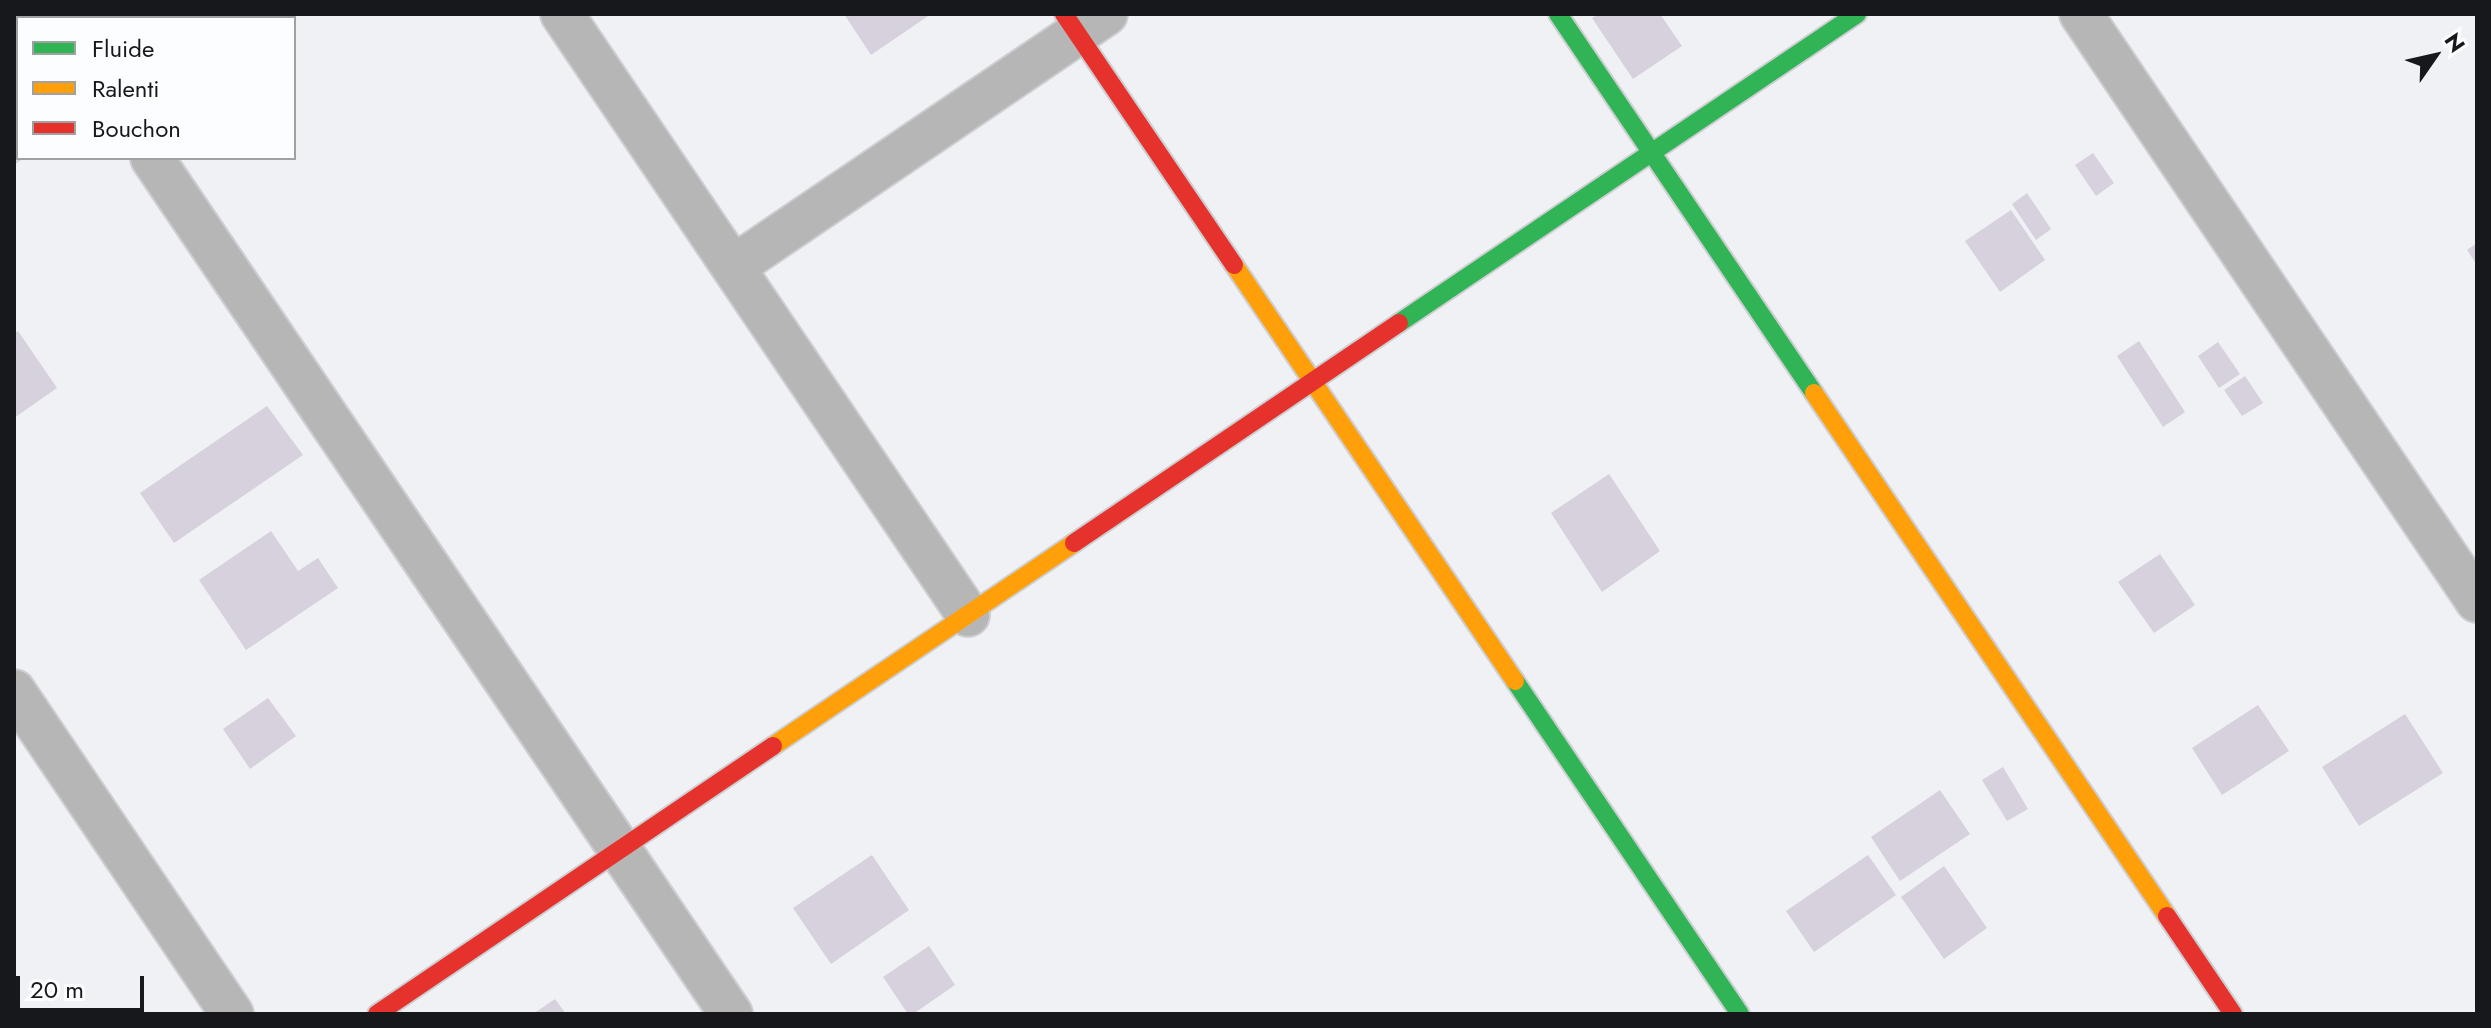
<!DOCTYPE html>
<style>
body{margin:0}
#map{position:relative;width:2491px;height:1028px;overflow:hidden;background:#eff1f5;font-family:Jost,sans-serif}
canvas{display:block}
.frame{position:absolute;inset:0;border:16px solid #17181b;pointer-events:none}
.legend{position:absolute;left:16px;top:16px;width:280px;height:144px;box-sizing:border-box;background:#fcfdfe;border:2px solid #a0a1a3;margin:0;padding:10px 14px;list-style:none;font-size:24px;color:#17181b}
.legend li{display:flex;align-items:center;gap:16px;height:40px}
.legend b{width:40px;border:2px solid #a0a1a3}
.north{position:absolute;left:2395px;top:16px;width:80px;height:80px;-webkit-text-stroke:6px #fcfdfe;paint-order:stroke;rotate:56deg;font-size:22px;font-weight:700;line-height:32px;text-align:center;color:#17181b}
.north::after{content:'';display:block;margin:auto;width:28px;height:36px;background:#17181b;clip-path:polygon(50% 0,100% 100%,50% 72%,0 100%)}
.scale{position:absolute;left:16px;top:976px;width:128px;height:36px;box-sizing:border-box;border:4px solid #17181b;border-top:0;padding-left:10px;font-size:24px;line-height:28px;white-space:nowrap;color:#17181b;-webkit-text-stroke:6px #fcfdfe;paint-order:stroke}
</style>
<div id="map">
<canvas width="2491" height="1028"></canvas>
<div class="frame"></div>
<ul class="legend">
<li><b style="height:10px;background:#30b455"></b>Fluide</li>
<li><b style="height:10px;background:#ff9f0a"></b>Ralenti</li>
<li><b style="height:10px;background:#e5322d"></b>Bouchon</li>
</ul>
<div class="north">N</div>
<div class="scale">20 m</div>
</div>
<script>
const ctx = document.querySelector('canvas').getContext('2d');
ctx.lineJoin = 'round';
function paint(path, color) { ctx.fillStyle = color; ctx.fill(path, 'evenodd'); }
function strokePath(path, color, width, dash) { ctx.strokeStyle = color; ctx.lineWidth = width; ctx.lineCap = dash ? 'butt' : 'round'; ctx.setLineDash(dash || []); ctx.stroke(path); }
const building = new Path2D(`
 M844,14H931L871,55Z
 M1599,14H1660L1682,46L1633,79L1592,18Z
 M18,86V158H24L14,165V88Z
 M2093,153L2114,183L2096,196L2075,165Z
 M2027,193L2051,229L2036,240L2012,204Z
 M2011,210L2045,260L2000,292L1965,241Z
 M2477,243V265L2467,250Z
 M18,331L57,388L14,418V334Z
 M2139,341L2185,412L2163,427L2117,356Z
 M2218,342L2240,374L2219,388L2198,356Z
 M2245,376L2263,403L2242,416L2224,390Z
 M267,406L303,455L174,543L140,493Z
 M1609,474L1660,551L1602,592L1551,513Z
 M271,531L298,571L318,558L338,588L246,650L199,580Z
 M2160,554L2195,605L2154,633L2118,582Z
 M268,698L296,736L250,769L223,729Z
 M2258,705L2289,751L2222,795L2192,748Z
 M2405,714L2443,773L2359,826L2322,767Z
 M2003,767L2028,809L2007,821L1982,780Z
 M1940,790L1970,834L1900,881L1871,837Z
 M872,855L909,910L831,964L793,908Z
 M1868,855L1896,895L1814,952L1786,911Z
 M1944,866L1987,928L1944,959L1901,897Z
 M929,946L955,985L913,1014H908L883,977Z
 M555,999L566,1014H533Z`);
const street = new Path2D(`
 M55,14L58,18
 M562,14L968,615
 M2081,14L2477,601
 M152,158L731,1014
 M733,267L1106,14
 M14,691L232,1014`);
const fast = new Path2D(`
 M1558,14L1814,393
 M1399,323L1857,14
 M1515,681L1740,1014`);
const slow = new Path2D(`
 M1234,265L1515,681
 M1814,393L2167,916
 M773,746L1074,543`);
const jam = new Path2D(`
 M1064,14L1234,265
 M1074,543L1399,323
 M2167,916L2233,1014
 M377,1014L773,746`);
paint(building, '#d6d1dc');
strokePath(street, '#cdced1', 46);
strokePath(fast, '#cdced1', 22);
strokePath(slow, '#cdced1', 22);
strokePath(jam, '#cdced1', 22);
strokePath(street, '#b6b6b7', 42);
strokePath(fast, '#30b455', 18);
strokePath(slow, '#ff9f0a', 18);
strokePath(jam, '#e5322d', 18);
</script>
